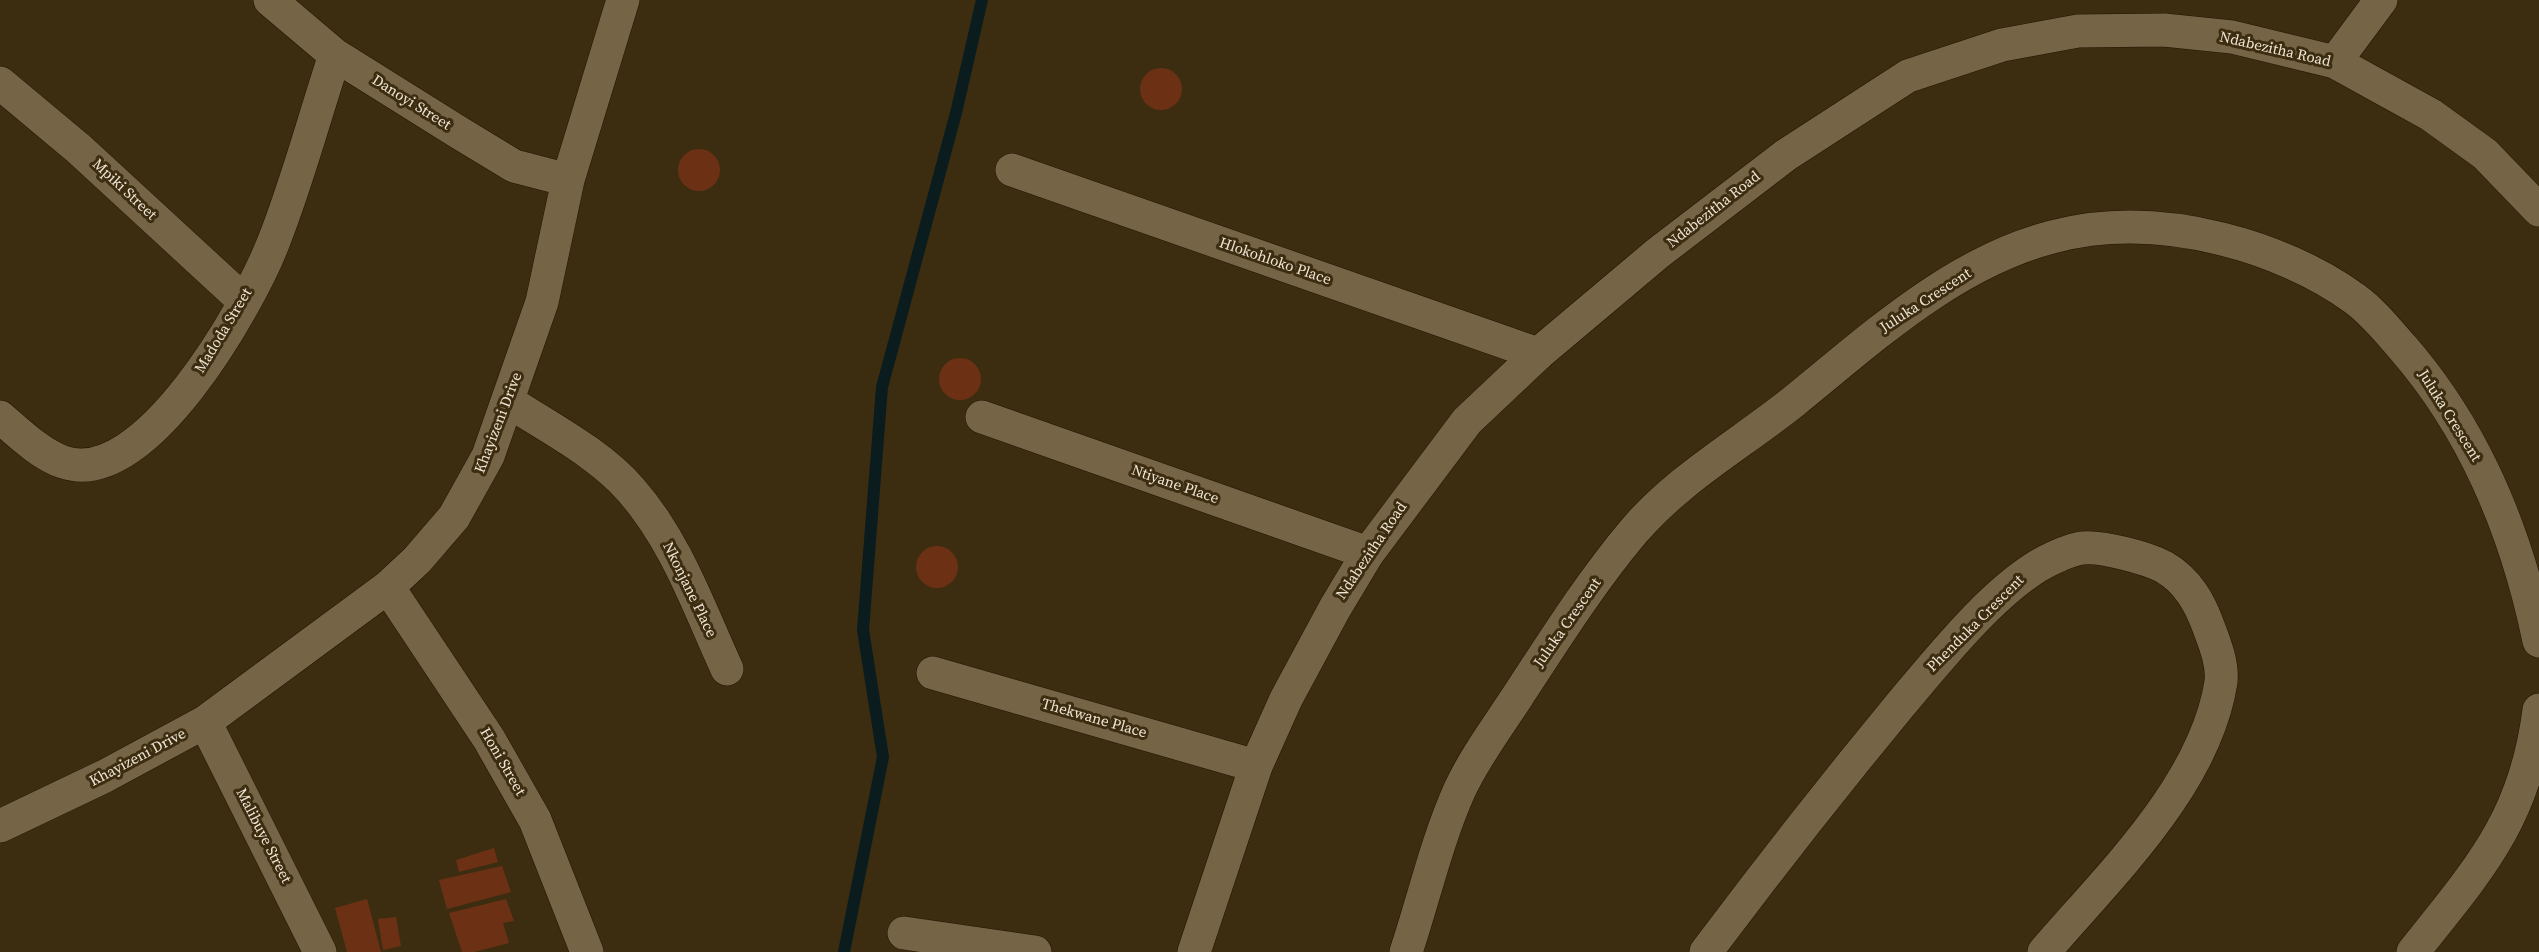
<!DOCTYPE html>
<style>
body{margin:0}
canvas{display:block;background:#3c2c10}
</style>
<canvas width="2539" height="952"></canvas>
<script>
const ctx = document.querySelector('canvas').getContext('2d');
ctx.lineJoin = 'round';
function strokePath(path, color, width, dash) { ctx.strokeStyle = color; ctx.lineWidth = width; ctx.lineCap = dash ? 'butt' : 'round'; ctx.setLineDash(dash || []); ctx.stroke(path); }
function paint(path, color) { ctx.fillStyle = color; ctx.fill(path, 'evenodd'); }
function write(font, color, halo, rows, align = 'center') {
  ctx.font = font + ' "Source Serif 4",serif'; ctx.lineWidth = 6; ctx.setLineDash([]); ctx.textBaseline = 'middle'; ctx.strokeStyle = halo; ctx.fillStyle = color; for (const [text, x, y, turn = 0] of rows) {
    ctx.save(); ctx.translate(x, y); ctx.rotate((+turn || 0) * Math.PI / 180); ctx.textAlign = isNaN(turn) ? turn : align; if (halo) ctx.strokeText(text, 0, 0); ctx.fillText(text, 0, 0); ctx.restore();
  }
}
const stream = new Path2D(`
 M844,952L883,757L863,630L882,387L956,113L982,0`);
const building = new Path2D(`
 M1140 89a21 21 0 1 1 42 0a21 21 0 1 1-42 0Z
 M678 170a21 21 0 1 1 42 0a21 21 0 1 1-42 0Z
 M939 379a21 21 0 1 1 42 0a21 21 0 1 1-42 0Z
 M916 567a21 21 0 1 1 42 0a21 21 0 1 1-42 0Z
 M494,848L498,862L459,872L456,860Z
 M502,866L511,892L447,909L439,880Z
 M367,899L381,952H347L335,908Z
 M506,899L514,921L503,923L509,943L474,952H462L449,913Z
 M396,917L401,946L383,950L378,919Z`);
const street = new Path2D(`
 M270,0L335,55L458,132L514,166L568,180
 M2335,62L2381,0
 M0,83L79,149L244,301
 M1012,170L1538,354
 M508,401C549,428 599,453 631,490C676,541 699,608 727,669
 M0,417C19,433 40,454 63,462C145,491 248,306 272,246C297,184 314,118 335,55
 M982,417L1368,553
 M388,587L489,739L535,820L587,952
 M933,673L1256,766
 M205,722L320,952
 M0,826L105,776L205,722L388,587L417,560L454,517L488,456L542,302L568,180L623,0
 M904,933L1035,952
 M1406,952C1424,898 1437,840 1460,789C1476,755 1499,725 1519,694C1555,639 1591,582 1633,532C1678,479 1739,445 1793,402C1871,339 1952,263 2052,237C2109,222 2166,225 2222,239C2267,250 2317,271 2355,299C2373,312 2388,331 2403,348C2475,431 2517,534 2539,641
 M1706,952C1769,868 1834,785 1901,704C1939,659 1996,587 2047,561C2057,556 2072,549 2083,548C2102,546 2147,558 2164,567C2188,581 2200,603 2209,628C2215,644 2223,664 2221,682C2205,785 2110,875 2044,952
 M2413,952C2479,869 2525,820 2539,710`);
const secondary = new Path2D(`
 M1194,952L1256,766L1286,699L1335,608L1368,553L1467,421L1538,354L1658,253L1786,155L1908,76L2002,45L2078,31L2164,30L2232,37L2335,62L2431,115L2485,154L2539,210`);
const streetNames = [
 ["Ndabezitha Road",2275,50,13],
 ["Danoyi Street",411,103,32],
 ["Mpiki Street",124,190,43],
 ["Ndabezitha Road",1714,210,-38],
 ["Hlokohloko Place",1275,262,19],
 ["Juluka Crescent",1926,301,-33],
 ["Madoda Street",224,331,-59],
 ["Juluka Crescent",2449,416,58],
 ["Khayizeni Drive",499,423,-69],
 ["Ntiyane Place",1175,485,19],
 ["Ndabezitha Road",1372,551,-56],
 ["Nkonjane Place",689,590,64],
 ["Juluka Crescent",1568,623,-55],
 ["Phenduka Crescent",1976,624,-45],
 ["Thekwane Place",1094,719,16],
 ["Khayizeni Drive",138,758,-28],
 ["Honi Street",502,762,60],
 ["Malibuye Street",263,836,63]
];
strokePath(stream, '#0b1c1f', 12);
paint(building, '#6c3115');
strokePath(street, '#231400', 34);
strokePath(secondary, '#231400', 34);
strokePath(street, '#766447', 33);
strokePath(secondary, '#766447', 33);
write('15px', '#eee4d3', '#3c2c10', streetNames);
</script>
